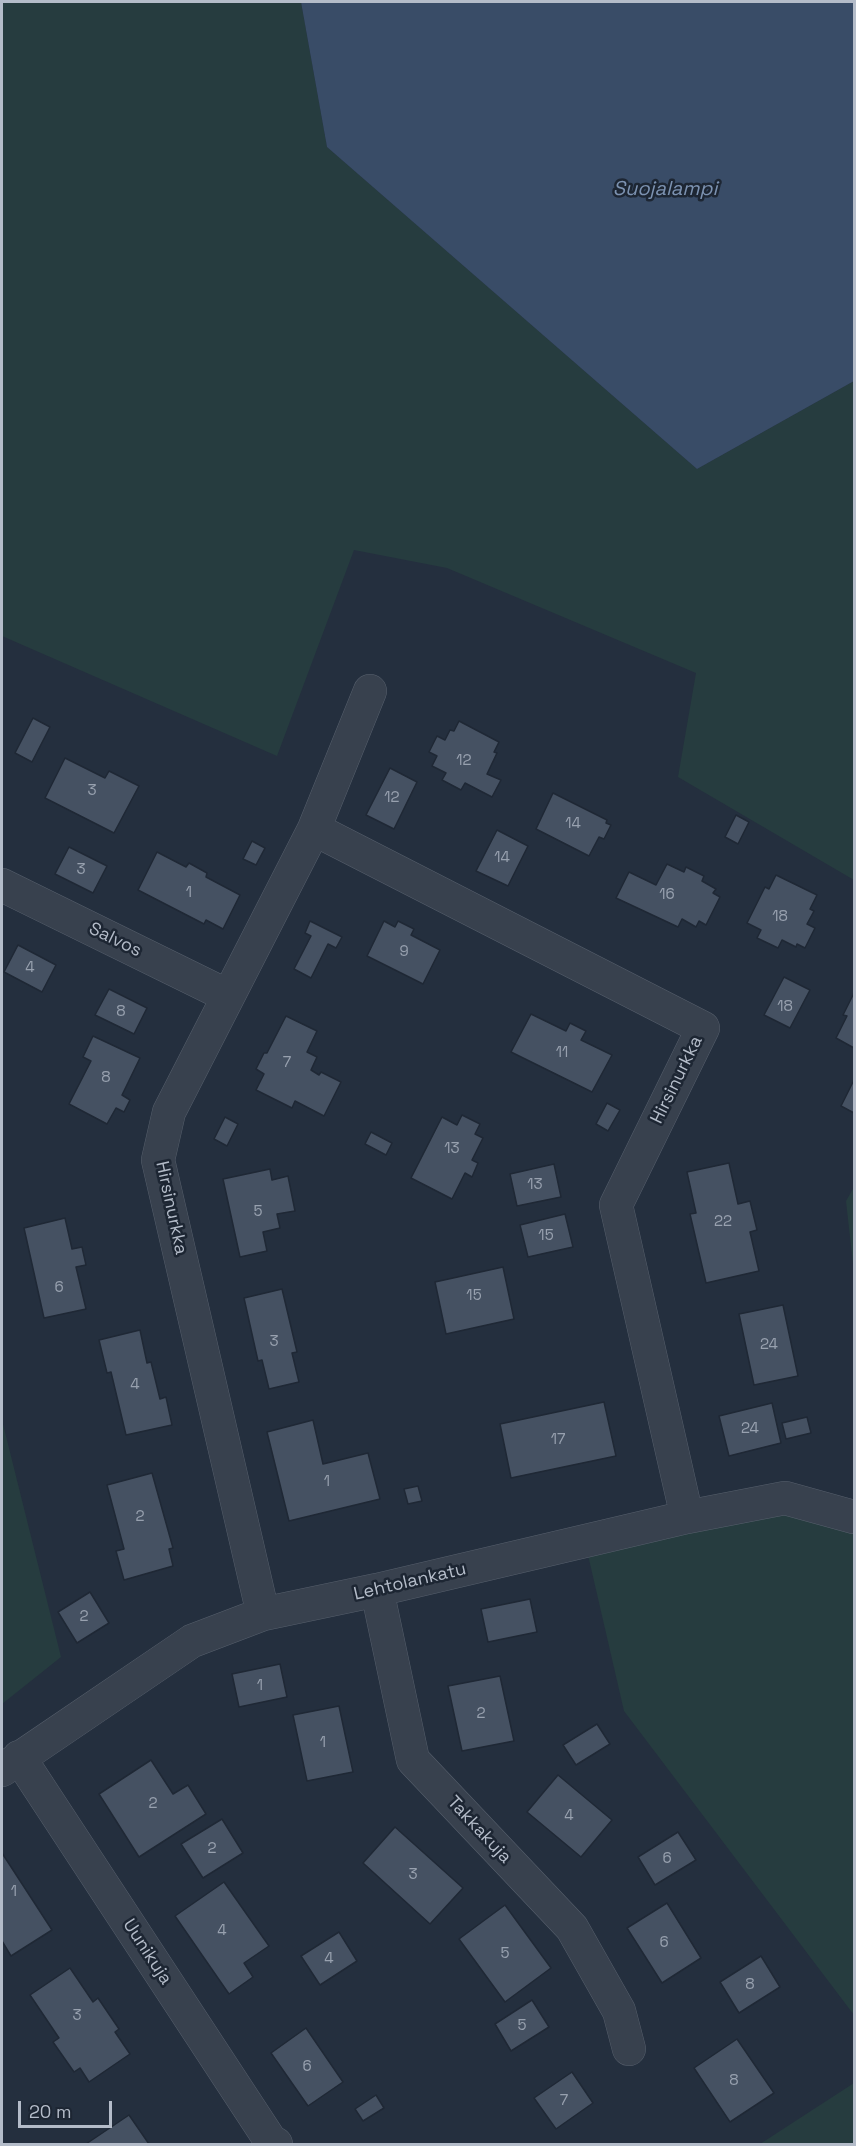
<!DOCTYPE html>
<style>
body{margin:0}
#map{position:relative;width:856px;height:2146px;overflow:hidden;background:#242f3e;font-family:"Space Grotesk",sans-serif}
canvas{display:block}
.frame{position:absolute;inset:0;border:3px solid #b4bcc9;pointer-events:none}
.scale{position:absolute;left:18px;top:2101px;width:94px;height:27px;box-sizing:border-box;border:3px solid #b4bcc9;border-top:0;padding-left:8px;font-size:18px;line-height:21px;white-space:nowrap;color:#b4bcc9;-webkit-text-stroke:4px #1d2633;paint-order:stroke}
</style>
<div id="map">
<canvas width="856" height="2146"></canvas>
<div class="frame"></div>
<div class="scale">20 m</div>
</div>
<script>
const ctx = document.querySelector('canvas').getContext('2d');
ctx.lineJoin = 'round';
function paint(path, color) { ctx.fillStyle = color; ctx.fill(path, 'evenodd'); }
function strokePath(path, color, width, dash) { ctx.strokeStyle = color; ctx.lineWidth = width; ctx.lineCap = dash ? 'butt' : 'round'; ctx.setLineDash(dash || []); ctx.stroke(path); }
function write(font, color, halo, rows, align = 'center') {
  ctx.font = font + ' "Space Grotesk",sans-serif'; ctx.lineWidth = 5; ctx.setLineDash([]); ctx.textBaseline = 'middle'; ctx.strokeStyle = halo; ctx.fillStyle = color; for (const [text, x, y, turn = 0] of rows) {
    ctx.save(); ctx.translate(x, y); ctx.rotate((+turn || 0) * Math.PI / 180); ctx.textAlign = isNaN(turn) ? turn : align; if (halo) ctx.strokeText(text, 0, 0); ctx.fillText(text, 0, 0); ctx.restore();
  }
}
const green = new Path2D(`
 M2,2H301L327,147L697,469L854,381V880L678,777L696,673L447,568L354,550L277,756L2,636Z
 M854,1187V1273L846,1201Z
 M2,1420L61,1657L2,1704Z
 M785,1498L854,1517V2015L624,1711L585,1542Z
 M854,2083V2144H760Z`);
const water = new Path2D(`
 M301,2H854V381L697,469L327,147Z`);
const building = new Path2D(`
 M33,718L50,727L32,762L15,753Z
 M459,721L499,742L494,752L497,753L487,774L501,780L492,797L465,783L461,790L442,780L446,773L432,766L437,756L429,752L437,736L445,740L450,730L454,731Z
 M65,758L105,778L109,771L139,786L114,833L45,798Z
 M390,768L417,782L394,829L366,815Z
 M553,793L607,820L606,823L611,825L604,839L599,837L589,856L536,829Z
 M736,815L749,822L738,844L725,837Z
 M497,830L528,846L508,886L476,871Z
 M252,841L265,848L256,865L243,859Z
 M69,847L107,866L93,893L55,874Z
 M157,852L186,867L189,863L207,873L206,877L240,895L223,929L206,920L204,924L138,890Z
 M667,864L684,872L686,867L704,876L702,881L716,889L713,893L720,897L706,925L699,921L696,927L682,919L678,927L616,898L629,872L656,885Z
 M776,875L817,895L810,909L814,911L807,924L815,928L805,948L797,944L796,947L782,940L778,948L757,938L761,930L747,923L765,887L769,889Z
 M310,921L342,937L336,948L328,944L311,978L294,969L311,936L305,933Z
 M384,921L395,927L398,921L414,929L411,935L440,950L423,984L367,956Z
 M18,945L56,965L42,992L4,972Z
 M784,977L810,990L790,1028L764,1015Z
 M109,989L147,1008L134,1034L95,1015Z
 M854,993V1048L836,1038L847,1016L843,1015Z
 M531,1014L566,1031L570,1023L586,1031L581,1040L612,1055L592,1092L511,1052Z
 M286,1016L317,1031L307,1052L317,1057L311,1070L319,1075L321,1072L341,1082L324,1116L295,1101L292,1108L256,1090L264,1074L256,1069L264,1053H267Z
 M93,1036L140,1058L122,1095L130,1100L124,1112L116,1108L107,1124L69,1104L91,1061L83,1057Z
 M854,1080V1113L841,1106Z
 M607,1103L620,1110L608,1131L596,1124Z
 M462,1115L480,1124L475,1134L483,1138L472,1160L478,1163L472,1177L465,1173L452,1199L411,1178L442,1117L457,1125Z
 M225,1117L238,1124L227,1146L214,1139Z
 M371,1132L392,1143L386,1155L365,1144Z
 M729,1163L738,1204L750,1201L757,1230L750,1232L759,1271L706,1283L690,1214L696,1213L687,1172Z
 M554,1164L561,1197L517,1206L510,1174Z
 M270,1169L272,1180L288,1176L295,1211L277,1214L280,1228L263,1232L267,1251L240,1257L223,1179Z
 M565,1214L573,1247L528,1257L520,1225Z
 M65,1218L72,1249L82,1247L86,1265L76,1267L86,1309L44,1318L24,1228Z
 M503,1267L514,1319L446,1334L435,1282Z
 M282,1289L297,1352L292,1353L299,1382L269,1389L262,1360L258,1361L244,1298Z
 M783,1305L798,1376L754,1385L739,1314Z
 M140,1330L147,1363L151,1362L160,1399L166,1397L172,1425L126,1435L111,1372L107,1373L99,1340Z
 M604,1402L616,1456L511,1478L500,1424Z
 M772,1403L781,1443L729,1456L719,1416Z
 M807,1417L811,1433L786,1439L782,1423Z
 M313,1420L323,1464L368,1453L380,1499L289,1521L267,1432Z
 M152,1473L173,1548L169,1549L173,1566L124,1580L116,1551L124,1549L107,1485Z
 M418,1486L422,1501L408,1504L404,1489Z
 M90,1592L109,1623L77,1643L58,1612Z
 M530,1599L537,1632L488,1642L481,1609Z
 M280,1664L287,1697L239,1707L232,1674Z
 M500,1676L514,1741L462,1751L448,1686Z
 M339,1706L353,1772L307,1781L293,1715Z
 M597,1724L610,1744L576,1765L563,1745Z
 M151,1760L173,1794L188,1785L206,1814L139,1857L99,1794Z
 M558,1775L612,1820L581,1857L527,1812Z
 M222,1819L243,1853L203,1878L181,1844Z
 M395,1827L463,1888L430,1924L363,1863Z
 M678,1832L696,1860L655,1885L638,1857Z
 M2,1853L52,1930L11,1956L2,1941Z
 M224,1882L269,1946L244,1963L253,1977L229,1994L175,1916Z
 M667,1903L701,1958L662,1983L627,1928Z
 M505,1905L551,1968L505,2002L459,1939Z
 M339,1932L357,1961L320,1985L301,1956Z
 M761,1956L780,1987L739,2013L720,1982Z
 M70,1968L93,2002L98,1998L119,2029L115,2032L130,2054L89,2082L80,2068L74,2072L53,2042L59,2038L30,1995Z
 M532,2000L549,2027L511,2051L495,2024Z
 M306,2028L343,2082L308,2106L271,2053Z
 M737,2039L774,2093L730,2122L694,2068Z
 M572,2072L593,2103L556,2129L534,2098Z
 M376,2095L384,2108L363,2121L355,2109Z
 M129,2115L149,2144H86Z`);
const minor = new Path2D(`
 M314,829L703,1028L616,1205L687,1517
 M2,885L228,996
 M377,1590L413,1760L572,1928L619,2011L629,2049
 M263,1614L158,1160L169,1112L314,829L370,691
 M19,1757L272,2143L276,2144
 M2,1770L192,1641L263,1614L377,1590L687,1517L785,1498L854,1517`);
const numberNames = [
 ["12",464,761],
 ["3",92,791],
 ["12",392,798],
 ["14",573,824],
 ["14",502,858],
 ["3",81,870],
 ["1",189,893],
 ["16",667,895],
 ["18",780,917],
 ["9",404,952],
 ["4",30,968],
 ["18",785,1007],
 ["8",121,1012],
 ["11",562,1053],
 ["7",287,1063],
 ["8",106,1078],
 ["13",452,1149],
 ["13",535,1185],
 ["5",258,1212],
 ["22",723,1222],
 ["15",546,1236],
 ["6",59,1288],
 ["15",474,1296],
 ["3",274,1342],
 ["24",769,1345],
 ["4",135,1385],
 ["24",750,1429],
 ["17",558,1440],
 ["1",327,1482],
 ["2",140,1517],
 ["2",84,1617],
 ["1",260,1686],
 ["2",481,1714],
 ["1",323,1743],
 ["2",153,1804],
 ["4",569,1816],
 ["2",212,1849],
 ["6",667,1859],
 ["3",413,1875],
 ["1",14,1892],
 ["4",222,1931],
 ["6",664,1943],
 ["5",505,1954],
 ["4",329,1959],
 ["8",750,1985],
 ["3",77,2016],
 ["5",522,2026],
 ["6",307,2067],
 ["8",734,2081],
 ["7",564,2101]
];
const streetNames = [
 ["Salvos",115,940,26],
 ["Hirsinurkka",677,1080,-64],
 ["Hirsinurkka",171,1208,78],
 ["Lehtolankatu",410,1582,-13],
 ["Takkakuja",479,1830,47],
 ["Uunikuja",147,1952,57]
];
const waterNames = [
 ["Suojalampi",665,190]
];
paint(green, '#263c3f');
paint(water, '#394c67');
paint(building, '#455162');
strokePath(building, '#1f2835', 1.5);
strokePath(minor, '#565f6c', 34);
strokePath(minor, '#38414e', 33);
write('15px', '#98a1af', null, numberNames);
write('18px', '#b4bcc9', '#1d2633', streetNames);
write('italic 20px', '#7c92b1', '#1d2633', waterNames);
</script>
